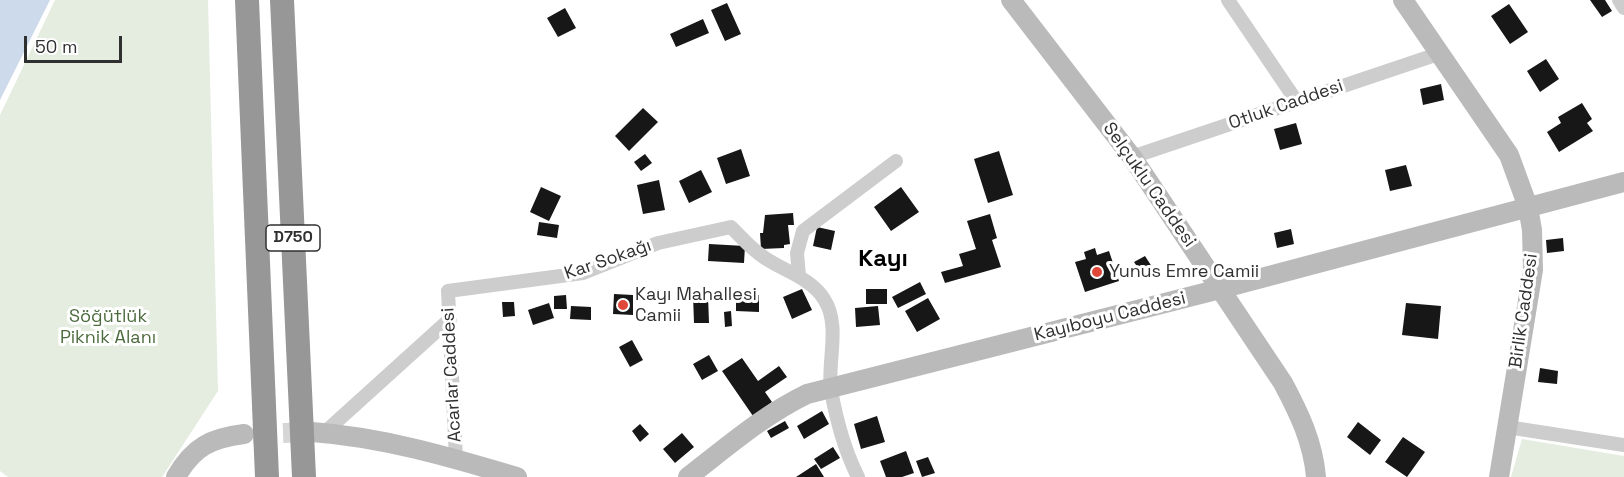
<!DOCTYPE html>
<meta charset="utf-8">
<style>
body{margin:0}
#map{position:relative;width:1624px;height:477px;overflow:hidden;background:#fff;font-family:"Space Grotesk",sans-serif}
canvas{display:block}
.scale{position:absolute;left:24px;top:36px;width:98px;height:27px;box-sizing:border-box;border:3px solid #303030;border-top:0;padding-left:8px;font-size:18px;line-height:21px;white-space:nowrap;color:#303030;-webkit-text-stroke:4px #fff;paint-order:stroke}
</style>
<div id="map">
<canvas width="1624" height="477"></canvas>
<div class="scale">50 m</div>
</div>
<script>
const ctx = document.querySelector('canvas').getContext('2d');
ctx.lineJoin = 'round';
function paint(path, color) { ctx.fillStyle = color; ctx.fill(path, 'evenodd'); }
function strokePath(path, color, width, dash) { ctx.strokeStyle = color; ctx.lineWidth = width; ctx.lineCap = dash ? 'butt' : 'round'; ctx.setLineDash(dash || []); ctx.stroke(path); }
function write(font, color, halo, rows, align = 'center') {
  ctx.font = font + ' "Space Grotesk",sans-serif'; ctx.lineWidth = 6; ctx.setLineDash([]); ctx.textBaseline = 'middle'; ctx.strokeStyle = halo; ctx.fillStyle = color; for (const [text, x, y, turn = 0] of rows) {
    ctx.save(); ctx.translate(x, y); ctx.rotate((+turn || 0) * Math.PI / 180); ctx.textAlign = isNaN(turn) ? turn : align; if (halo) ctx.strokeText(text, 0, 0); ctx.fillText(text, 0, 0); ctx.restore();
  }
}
const green = new Path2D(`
 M55,0H208L218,391L162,477H8L0,471V115Z
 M1522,439L1624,456V477H1511Z`);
const water = new Path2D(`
 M0,0H50L0,100Z`);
const building = new Path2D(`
 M1590,0H1605L1612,11L1602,17Z
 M727,3L741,34L725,41L711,10Z
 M1509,4L1528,32L1510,44L1491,16Z
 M565,8L576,28L558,37L547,18Z
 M703,19L709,33L676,47L670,34Z
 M1546,59L1559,79L1540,92L1527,71Z
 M1441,84L1444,100L1423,105L1420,89Z
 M1582,103L1592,119L1587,123L1593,131L1559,152L1547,132L1561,123L1558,117Z
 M643,108L658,122L629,151L615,136Z
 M1296,123L1302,144L1280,150L1274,129Z
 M741,149L750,176L726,184L717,158Z
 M999,151L1013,195L988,203L974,159Z
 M645,154L652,163L641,171L634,162Z
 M1406,165L1412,186L1390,191L1385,170Z
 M701,170L712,192L689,203L679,181Z
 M659,180L665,210L643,214L637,185Z
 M541,187L561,196L549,221L530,212Z
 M901,187L919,212L891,231L874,207Z
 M793,213L794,225H788L790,244L784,245V248L761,249L760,233H763L765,215Z
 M990,214L997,238L992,240L1001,267L945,283L941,272L963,266L959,254L976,249L967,221Z
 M539,222L559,225L557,238L537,235Z
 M817,227L835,231L831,250L813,246Z
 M1291,229L1294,244L1277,248L1274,233Z
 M1563,238L1564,251L1547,253L1546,240Z
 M709,244L745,246L744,263L708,261Z
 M1095,248L1097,255L1109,251L1119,281L1085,292L1075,262L1086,259L1084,252Z
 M1145,256L1156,273L1146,280L1134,262Z
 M920,282L926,294L898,308L892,297Z
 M802,289L812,310L792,319L783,297Z
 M866,289H887V304H866Z
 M614,294L633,295V315L613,314Z
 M566,295L567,309H554V296Z
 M693,295H708L709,323H694Z
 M736,295H759V312L736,311Z
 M928,298L940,319L917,332L905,311Z
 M502,302H514L515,316L503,317Z
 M549,303L554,318L533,325L528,310Z
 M1406,303L1441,306L1438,339L1402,335Z
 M571,306L591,307V320L570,319Z
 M878,306L880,325L856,327L855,308Z
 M731,311L732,326L725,327L724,312Z
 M632,340L643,360L630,367L619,347Z
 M709,355L718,371L702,380L693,364Z
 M742,358L758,381L779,366L787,377L765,392L772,402L753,416L722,371Z
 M1540,368L1558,371L1557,384L1538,382Z
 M822,411L829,424L804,439L797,426Z
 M877,416L885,442L861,449L854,424Z
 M785,421L789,428L771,438L767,431Z
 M1358,422L1381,440L1370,455L1347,437Z
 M640,424L649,434L640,442L632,431Z
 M682,433L694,447L675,463L663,449Z
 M1403,437L1425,452L1407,477L1385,462Z
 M833,447L840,458L821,469L814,459Z
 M906,451L914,473L902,477H886L880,461Z
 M928,457L935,473L922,477L916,461Z
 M816,464L824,477H796Z`);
const secondaryTunnel = new Path2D(`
 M253,434L312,432`);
const street = new Path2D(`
 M1228,0L1297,102
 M1619,0L1624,8
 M1132,157L1441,53
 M799,276L797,253L803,231L896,161
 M1507,427L1624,445
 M324,433L450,319
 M456,459L448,291L583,273L658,243L731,227C742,238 752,250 765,258C784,271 811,278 824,299C841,325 827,362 831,390C836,418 845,451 858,477`);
const secondary = new Path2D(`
 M1011,0L1132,157L1283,383C1299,413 1313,442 1316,477
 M1403,0L1509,155L1528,207L1532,230L1533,270L1499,477
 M312,432C382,437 450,457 517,477
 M176,477C193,447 211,438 244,434
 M688,477C727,447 762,416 807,394L1220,289L1624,182`);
const highway = new Path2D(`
 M247,0L267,477
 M282,0L304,477`);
const markers = [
 [1097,272,6,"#e14739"],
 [623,305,6,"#e14739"]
];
const shields = [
 [293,238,54]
];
const shieldNames = [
 ["D750",293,238]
];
const streetNames = [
 ["Otluk Caddesi",1286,105,-19],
 ["Selçuklu Caddesi",1149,185,55],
 ["Kar Sokağı",608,260,-19],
 ["Birlik Caddesi",1524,311,-82],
 ["Kayıboyu Caddesi",1110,317,-14],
 ["Acarlar Caddesi",452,375,-93]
];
const poiNames = [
 ["Yunus Emre Camii",1109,272],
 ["Kayı Mahallesi",635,295],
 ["Camii",635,316]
];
const parkNames = [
 ["Söğütlük",108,317],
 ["Piknik Alanı",108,338]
];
const districtNames = [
 ["Kayı",883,259]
];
paint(green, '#e4eddf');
paint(water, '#ccdaec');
paint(building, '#171717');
strokePath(secondaryTunnel, '#d6d6d6', 20, [20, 10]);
strokePath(street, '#cdcdcd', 14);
strokePath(secondary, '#bababa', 20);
strokePath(highway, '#979797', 24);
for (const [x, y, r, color] of markers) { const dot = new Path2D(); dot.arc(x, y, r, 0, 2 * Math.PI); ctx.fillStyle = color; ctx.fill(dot); strokePath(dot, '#fff', 2); }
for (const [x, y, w] of shields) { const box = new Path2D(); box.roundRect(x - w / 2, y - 13, w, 26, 4.5); ctx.fillStyle = '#fff'; ctx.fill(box); strokePath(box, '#303030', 1.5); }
write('bold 16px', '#303030', null, shieldNames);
write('18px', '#303030', '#fff', streetNames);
write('18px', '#303030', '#fff', poiNames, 'left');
write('18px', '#4c6b3e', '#fff', parkNames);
write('bold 24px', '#000', '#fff', districtNames);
</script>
